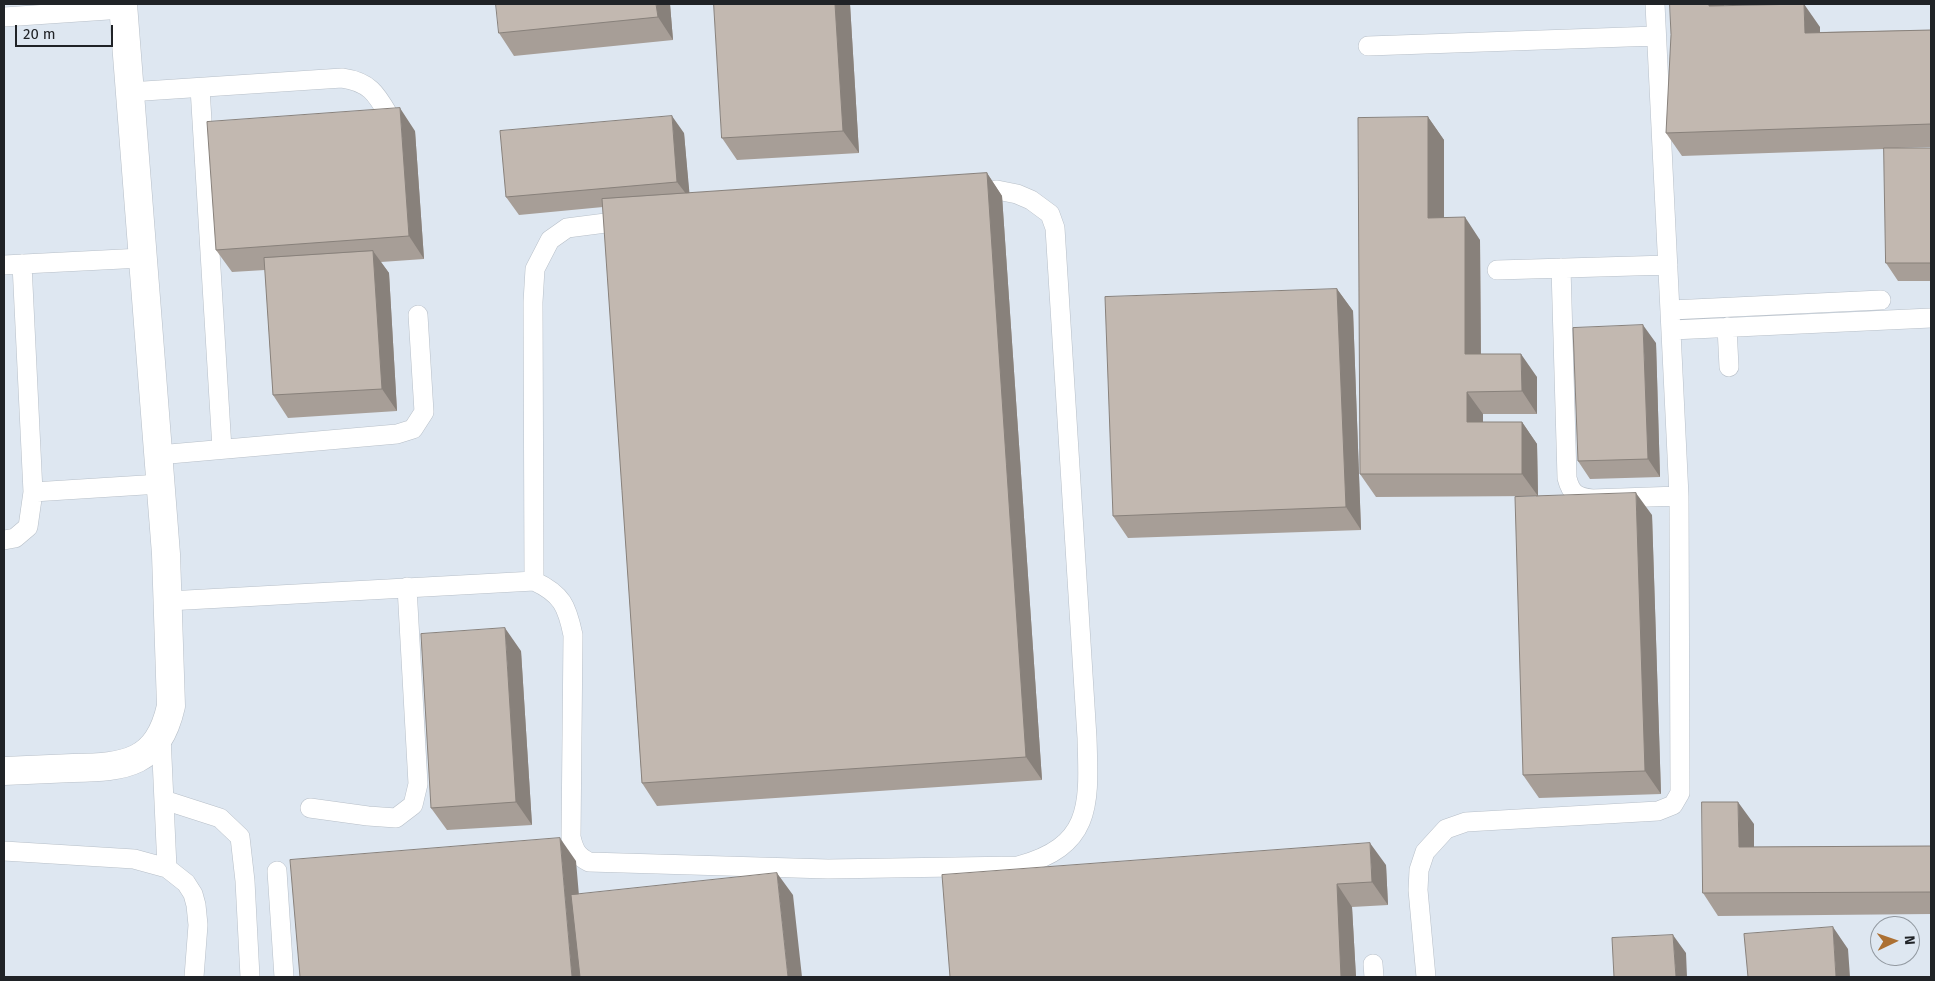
<!DOCTYPE html>
<style>
body{margin:0}
#map{position:relative;width:1935px;height:981px;overflow:hidden;background:#dee7f1;font-family:"Fira Sans",sans-serif}
canvas{display:block}
.frame{position:absolute;inset:0;border:5px solid #202327;pointer-events:none}
.north{position:absolute;left:1870px;top:916px;width:50px;height:50px;box-sizing:border-box;background:#dee7f1;border:1px solid #9299a0;border-radius:50%;rotate:87deg;font-size:14px;font-weight:700;line-height:20px;text-align:center;color:#202327}
.north::after{content:'';display:block;margin:auto;width:18px;height:22px;background:#ac7033;clip-path:polygon(50% 0,100% 100%,50% 72%,0 100%)}
.scale{position:absolute;left:15px;top:25px;width:98px;height:22px;box-sizing:border-box;border:2px solid #202327;border-top:0;padding-left:6px;font-size:15px;line-height:18px;white-space:nowrap;color:#202327;-webkit-text-stroke:4px #dee7f1;paint-order:stroke}
</style>
<div id="map">
<canvas width="1935" height="981"></canvas>
<div class="frame"></div>
<div class="north">N</div>
<div class="scale">20 m</div>
</div>
<script>
const ctx = document.querySelector('canvas').getContext('2d');
ctx.lineJoin = 'round';
function strokePath(path, color, width, dash) { ctx.strokeStyle = color; ctx.lineWidth = width; ctx.lineCap = dash ? 'butt' : 'round'; ctx.setLineDash(dash || []); ctx.stroke(path); }
function paint(path, color) { ctx.fillStyle = color; ctx.fill(path, 'evenodd'); }
const lane = new Path2D(`
 M4,17L123,9
 M1368,46L1656,36
 M200,88L222,449
 M129,92L342,78C371,82 377,95 391,119
 M22,264L33,492L160,484
 M4,265L142,258
 M1561,268L1567,478C1571,494 1577,497 1592,499L1679,496
 M1497,270L1668,265
 M1671,310L1881,300
 M1727,327L1729,367
 M1672,330L1931,318
 M158,455L397,434L413,429L424,412L418,315
 M4,540L15,538L28,527L33,492
 M534,581L533,302L535,269L550,240L567,228L629,220
 M168,601L534,581C562,594 567,606 573,635L571,837C574,850 577,856 589,862L828,869L1018,866C1093,846 1089,804 1087,738L1055,228L1050,214L1031,200L1017,194L997,190L973,192
 M161,736L167,868
 M164,800L220,818L240,837L245,881L250,977
 M310,808L368,816L396,818L413,805L418,784L407,587
 M4,851L134,859L167,868L186,883L193,894L196,905L198,925L194,977
 M277,871L284,977
 M1373,964L1374,977
 M1426,977L1418,890L1419,870L1425,852L1446,829L1466,822L1658,811L1673,805L1680,793L1679,496L1655,4`);
const street = new Path2D(`
 M4,771C27,770 50,769 73,768C126,767 158,764 171,706L166,554L123,4`);
const wall = new Path2D(`
 M670,4L673,40L514,56L499,33Z
 M714,4H850L859,153L737,160L722,138Z
 M1724,6L1820,27V32L1931,30V147L1898,148H1931V281H1898L1886,263L1884,149L1682,156L1666,133Z
 M1428,117L1444,140V218L1480,240L1481,354L1537,377V414H1483V422H1522L1537,444L1538,496L1652,515L1661,794L1539,798L1523,775L1536,496L1376,497L1360,474Z
 M415,131L424,259L381,262L389,273L397,411L288,418L273,395L265,270L232,272L216,250Z
 M684,133L689,193L987,173L1002,196L1042,780L657,806L642,783L603,207L519,215L506,197Z
 M1337,289L1353,311L1361,530L1128,538L1113,516Z
 M1656,343L1660,477L1590,479L1578,461Z
 M521,651L532,825L447,830L431,808Z
 M1754,824V847L1931,846V914L1718,916L1703,893Z
 M1386,865L1388,905L1352,907L1356,977H950Z`);
const shadedWall = new Path2D(`
 M656,4H670L673,40L658,17Z
 M835,4H850L859,153L843,131Z
 M1709,4H1724V28L1709,6Z
 M1804,4L1820,27V55L1805,33Z
 M400,108L415,131L424,259L409,236Z
 M672,116L684,133L690,199L677,182Z
 M1428,117L1444,140V240L1428,218Z
 M987,173L1002,196L1042,780L1026,757Z
 M1465,217L1480,240L1481,377L1465,354Z
 M373,251L389,273L397,411L382,389Z
 M1337,289L1353,311L1361,530L1346,507Z
 M1643,325L1656,343L1660,477L1648,459Z
 M1521,354L1537,377V414L1522,391Z
 M1467,392L1483,414V444L1467,422Z
 M1522,422L1537,444L1538,496L1522,474Z
 M1636,493L1652,515L1661,794L1645,771Z
 M505,628L521,651L532,825L516,802Z
 M1738,802L1754,824V869L1739,847Z
 M560,838L576,861L586,977H572Z
 M1370,843L1386,865L1388,905L1372,882Z
 M777,873L793,895L802,977H788Z
 M1337,884L1352,907L1356,977H1341Z
 M1833,927L1848,949L1850,977H1836Z
 M1673,935L1686,953L1687,977H1676Z`);
const building = new Path2D(`
 M496,4H656L658,17L499,33Z
 M714,4H835L843,131L722,138Z
 M1670,4H1709V6L1804,4L1805,33L1931,30V124L1666,133L1671,35Z
 M400,108L409,236L216,250L207,122Z
 M672,116L677,182L506,197L500,131Z
 M1428,117V218L1465,217V354H1521L1522,391L1467,392V422H1522V474H1360L1358,118Z
 M1884,148H1931V263H1886Z
 M987,173L1026,757L642,783L602,199Z
 M373,251L382,389L273,395L264,258Z
 M1337,289L1346,507L1113,516L1105,297Z
 M1643,325L1648,459L1578,461L1573,328Z
 M1636,493L1645,771L1523,775L1515,497Z
 M505,628L516,802L431,808L421,634Z
 M1702,802H1738L1739,847L1931,846V892L1703,893Z
 M560,838L572,977H300L290,860Z
 M1370,843L1372,882L1337,884L1341,977H950L942,875Z
 M777,873L788,977H580L571,895Z
 M1833,927L1836,977H1748L1744,934Z
 M1673,935L1676,977H1614L1612,938Z`);
strokePath(lane, '#b7bfc8', 20);
strokePath(street, '#b7bfc8', 29);
strokePath(lane, '#fff', 19);
strokePath(street, '#fff', 28);
paint(wall, '#a79e97');
paint(shadedWall, '#88817b');
paint(building, '#c2b8b0');
strokePath(building, '#88817b', 1);
</script>
